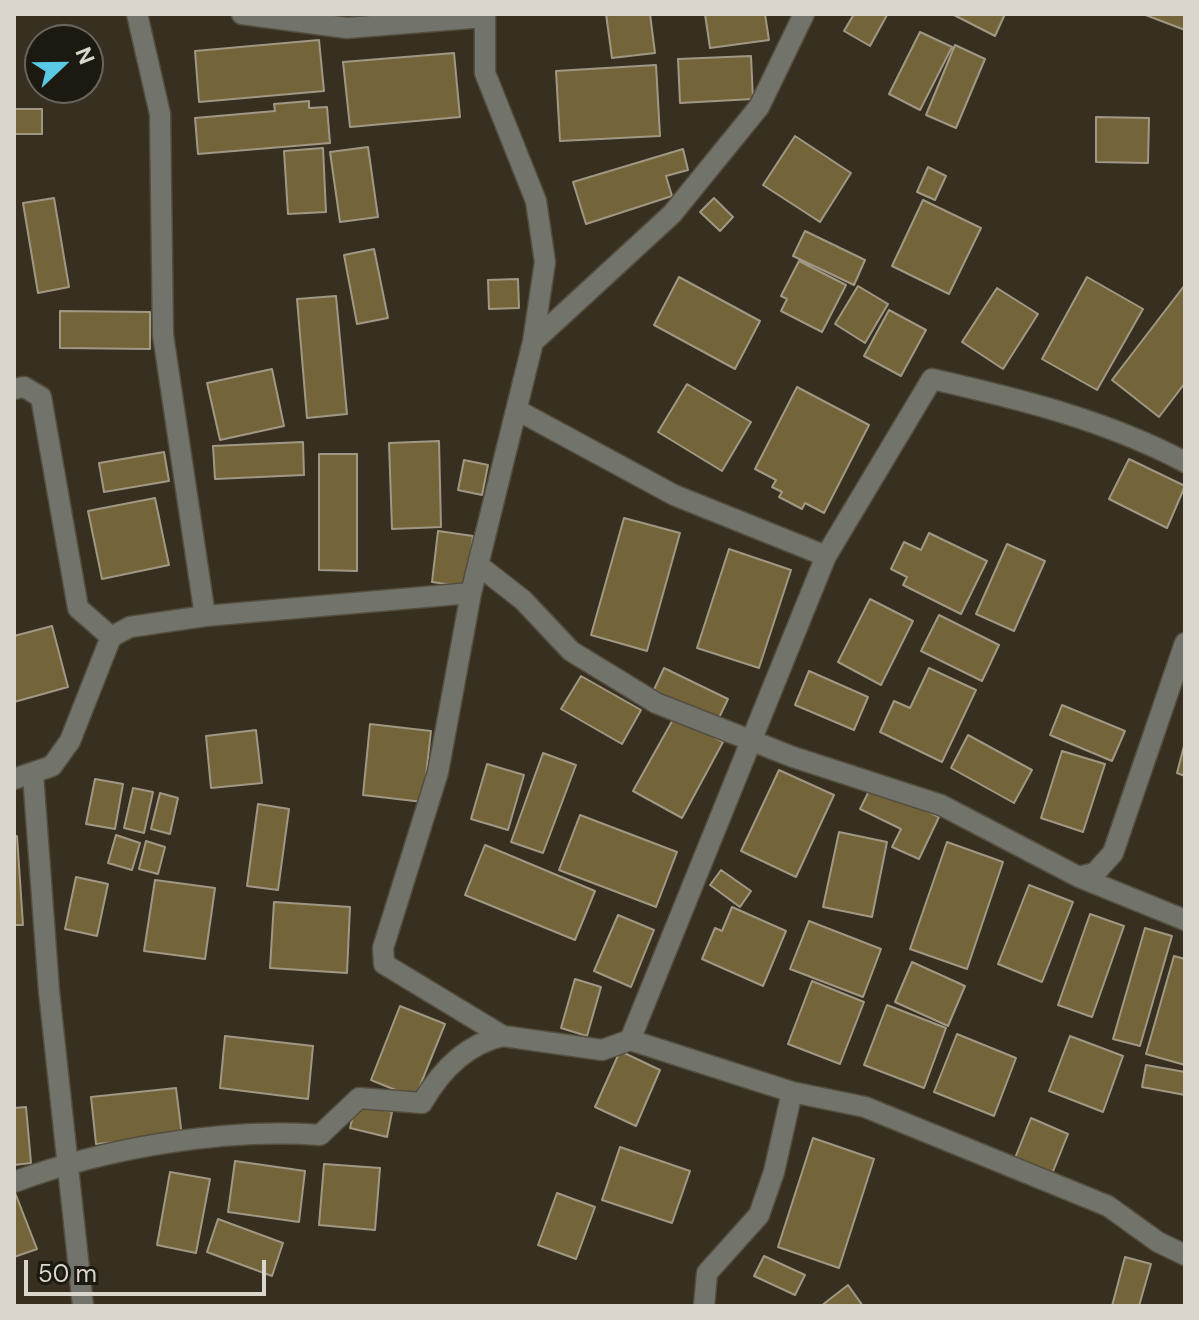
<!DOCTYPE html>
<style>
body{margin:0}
#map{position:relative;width:1199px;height:1320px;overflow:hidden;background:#373020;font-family:"DM Sans",sans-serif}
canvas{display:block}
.frame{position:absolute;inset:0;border:16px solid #dad6cc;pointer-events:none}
.north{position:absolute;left:24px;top:24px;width:80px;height:80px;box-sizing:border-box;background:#1c1911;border:2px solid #68655c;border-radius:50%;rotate:68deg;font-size:22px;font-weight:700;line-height:32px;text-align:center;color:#dad6cc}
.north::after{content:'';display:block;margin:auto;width:28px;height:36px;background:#59c8e5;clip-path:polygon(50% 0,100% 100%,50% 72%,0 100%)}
.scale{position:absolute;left:24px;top:1260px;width:242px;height:36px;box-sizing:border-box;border:4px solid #dad6cc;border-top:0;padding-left:10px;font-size:24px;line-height:28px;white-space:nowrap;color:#dad6cc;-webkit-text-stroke:6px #1c1911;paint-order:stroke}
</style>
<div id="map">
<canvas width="1199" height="1320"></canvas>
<div class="frame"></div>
<div class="north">N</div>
<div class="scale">50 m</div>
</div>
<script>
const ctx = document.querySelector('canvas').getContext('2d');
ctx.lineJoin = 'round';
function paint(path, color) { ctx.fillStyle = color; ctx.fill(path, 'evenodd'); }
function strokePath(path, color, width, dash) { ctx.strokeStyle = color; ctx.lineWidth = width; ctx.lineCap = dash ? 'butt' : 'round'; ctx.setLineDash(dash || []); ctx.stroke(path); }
const building = new Path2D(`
 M606,14H650L655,53L612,58Z
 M705,14H765L769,40L710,48Z
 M854,14L887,15L870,46L844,31Z
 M952,14H1005L995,36Z
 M1143,14H1185V30Z
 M920,32L952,47L920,110L889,94Z
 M319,40L324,91L199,102L195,51Z
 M955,45L985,59L956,128L926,115Z
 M454,53L460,117L350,127L343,62Z
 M751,56L753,99L680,103L678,59Z
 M656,65L660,136L560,141L556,71Z
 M309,101V108L327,107L330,143L198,154L195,118L275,111L274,104Z
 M14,109H42V134H14Z
 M1096,117L1149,118L1148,163L1096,162Z
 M795,136L851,173L820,222L763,185Z
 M368,147L378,217L340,222L330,152Z
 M323,148L326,212L288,214L284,151Z
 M683,149L688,170L666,176L672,196L586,224L573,182Z
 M928,167L946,176L935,200L917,192Z
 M54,198L69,287L38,293L23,203Z
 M714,198L733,217L720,231L700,212Z
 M923,200L981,228L949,294L892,266Z
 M805,231L865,260L854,285L793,256Z
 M374,249L388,318L357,324L344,255Z
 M799,261L846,285L822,332L781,311L787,299L781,296Z
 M679,277L760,321L735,369L654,325Z
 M1087,277L1143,309L1097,390L1042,359Z
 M518,279L519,308L489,309L488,280Z
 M858,286L888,304L865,343L835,324Z
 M1184,286L1185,383L1159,417L1112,380Z
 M997,288L1038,314L1003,369L962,342Z
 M336,296L347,414L307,418L297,299Z
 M889,310L926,330L901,376L864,356Z
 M60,311L150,312V349L60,348Z
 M272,369L284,426L220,440L207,383Z
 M687,384L751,422L722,471L658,432Z
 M797,387L869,425L824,513L805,503L802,509L779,497L782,492L772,487L776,480L755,469Z
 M439,441L441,527L392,529L389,443Z
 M303,442L304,475L215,479L213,446Z
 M164,452L169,481L104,492L99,463Z
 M319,454H357V571L319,570Z
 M1129,459L1185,486L1167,528L1109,499Z
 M464,460L488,465L482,495L458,490Z
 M155,498L169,565L102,579L88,511Z
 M624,518L680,533L647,651L591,635Z
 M438,531L473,536L467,587L432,582Z
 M929,533L987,561L961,614L903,585L907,577L891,569L904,542L921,550Z
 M1007,544L1045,561L1014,631L976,614Z
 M729,549L791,570L759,668L697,648Z
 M870,599L913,621L881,685L838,662Z
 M939,615L999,645L982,681L921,651Z
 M52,626L68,687L14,702V636Z
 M664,668L728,699L716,724L652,694Z
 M929,668L976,690L942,762L880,732L894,701L910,708Z
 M809,671L868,697L854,730L795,705Z
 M581,676L641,710L622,744L561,709Z
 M1062,705L1125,731L1112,761L1050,735Z
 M675,716L723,742L682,818L633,791Z
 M370,724L431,731L423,802L363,795Z
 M256,730L262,783L211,788L206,736Z
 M968,735L1032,770L1014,803L951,768Z
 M1185,742V776L1177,773Z
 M1062,751L1105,764L1083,832L1041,818Z
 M543,753L576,765L543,853L511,842Z
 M487,764L524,775L508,830L471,819Z
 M779,770L834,795L796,877L741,851Z
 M95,779L123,784L115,829L86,824Z
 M872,785L939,817L919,859L892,847L901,829L860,809Z
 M133,788L153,792L144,833L124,828Z
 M160,793L178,798L170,834L151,829Z
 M258,804L289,809L278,890L247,886Z
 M580,815L677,852L656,907L559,870Z
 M839,832L887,842L872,917L823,907Z
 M116,835L140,843L132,870L108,863Z
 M14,836H17L23,925H14Z
 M146,841L165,847L158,874L139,869Z
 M947,842L1003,862L967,969L910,949Z
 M485,845L595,891L575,940L465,895Z
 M721,870L751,891L740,907L710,885Z
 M76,877L108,884L97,936L65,929Z
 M155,880L215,888L205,959L144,951Z
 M1029,885L1073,902L1042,982L998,964Z
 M274,902L350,907L347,973L270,968Z
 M732,907L786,931L763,986L702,959L715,928L722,931Z
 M1090,914L1124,926L1092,1017L1058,1005Z
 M618,915L654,930L631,987L594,971Z
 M809,921L881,949L863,997L790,969Z
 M1145,928L1172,936L1140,1046L1113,1039Z
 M1174,956L1185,959V1065L1146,1054Z
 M912,962L965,986L948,1026L895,1002Z
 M575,979L601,987L587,1036L561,1028Z
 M812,981L864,1002L840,1064L788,1044Z
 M887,1005L946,1028L924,1088L864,1065Z
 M400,1006L445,1024L415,1098L371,1080Z
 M957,1034L1016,1058L994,1116L934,1092Z
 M225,1036L313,1046L308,1099L220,1088Z
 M1070,1036L1123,1056L1103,1112L1049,1091Z
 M620,1051L660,1070L636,1126L595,1107Z
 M1146,1065L1185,1072V1095L1142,1087Z
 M176,1088L182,1136L96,1144L91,1097Z
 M356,1103L392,1112L387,1137L350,1128Z
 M26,1107L31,1163L14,1165V1108Z
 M1031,1118L1068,1134L1052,1174L1015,1158Z
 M813,1138L874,1159L839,1268L778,1247Z
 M620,1147L690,1171L672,1223L602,1200Z
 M235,1161L305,1171L299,1222L228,1212Z
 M324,1164L380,1168L375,1230L319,1225Z
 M170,1172L210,1179L196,1253L157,1245Z
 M14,1190L37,1249L14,1257Z
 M557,1193L595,1207L576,1259L538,1245Z
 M218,1219L283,1243L272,1276L207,1252Z
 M764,1256L805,1275L795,1295L754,1276Z
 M1125,1257L1151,1264L1139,1306H1112Z
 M848,1285L863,1306H821Z`);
const minor = new Path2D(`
 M137,14L160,114L163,335L205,616
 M242,14L347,28L484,17
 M485,14V73L536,201L545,262L533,342L471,593L438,772L383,948L384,964L503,1036L602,1050L630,1040L792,1092L865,1107L1108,1206L1158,1242L1185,1255
 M533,342L672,214L759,107L804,14
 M14,389L24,387L41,397L78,608L111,637
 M517,410L674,495L826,556
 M478,565L523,600L571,651L656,703L793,757L941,805L1079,877L1095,873L1113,853L1185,643
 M33,774L49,991L83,1306
 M14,779L52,766L70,741L111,637L130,627L205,616L471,593
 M1079,877L1185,920
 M630,1040L826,556L932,379C1020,399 1105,420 1185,462
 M14,1182C106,1148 222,1128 320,1135L359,1098L422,1103C441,1070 466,1044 503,1036
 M704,1306L707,1273L759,1215L774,1172L792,1092`);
paint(building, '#746439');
strokePath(building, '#a09884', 2);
strokePath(minor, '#544e3f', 23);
strokePath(minor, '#72736b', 20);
</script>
